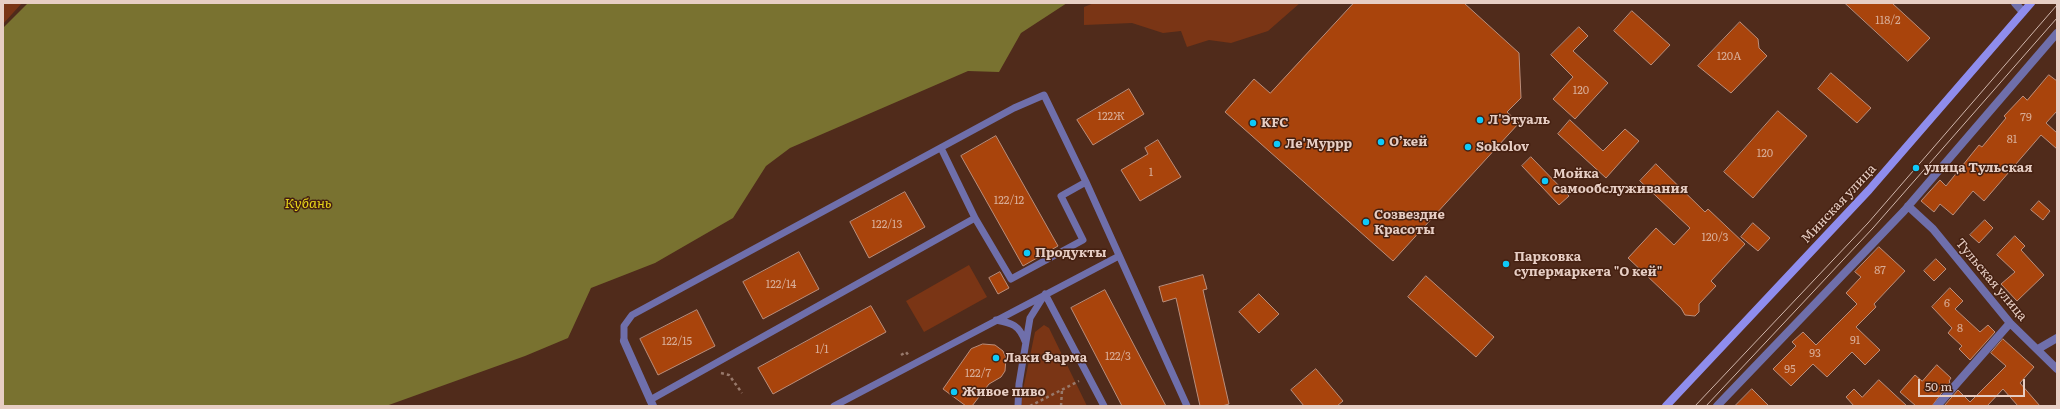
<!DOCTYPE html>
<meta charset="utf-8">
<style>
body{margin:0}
#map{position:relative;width:2060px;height:409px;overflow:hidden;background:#502b1b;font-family:Literata,serif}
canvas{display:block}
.frame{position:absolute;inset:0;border:4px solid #e7cec4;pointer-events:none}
.scale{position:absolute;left:1918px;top:379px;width:107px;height:18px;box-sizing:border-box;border:2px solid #e7cec4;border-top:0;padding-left:5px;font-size:12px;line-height:14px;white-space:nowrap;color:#e7cec4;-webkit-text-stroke:3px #452011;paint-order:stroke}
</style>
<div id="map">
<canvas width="2060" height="409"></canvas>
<div class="frame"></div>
<div class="scale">50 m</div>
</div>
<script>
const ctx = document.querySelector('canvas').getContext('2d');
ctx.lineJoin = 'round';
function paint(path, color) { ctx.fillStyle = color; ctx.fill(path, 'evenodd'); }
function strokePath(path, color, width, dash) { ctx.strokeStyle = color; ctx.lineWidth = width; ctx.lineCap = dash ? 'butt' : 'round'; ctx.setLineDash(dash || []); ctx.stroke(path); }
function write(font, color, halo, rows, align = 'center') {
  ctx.font = font + ' Literata,serif'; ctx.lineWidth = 3; ctx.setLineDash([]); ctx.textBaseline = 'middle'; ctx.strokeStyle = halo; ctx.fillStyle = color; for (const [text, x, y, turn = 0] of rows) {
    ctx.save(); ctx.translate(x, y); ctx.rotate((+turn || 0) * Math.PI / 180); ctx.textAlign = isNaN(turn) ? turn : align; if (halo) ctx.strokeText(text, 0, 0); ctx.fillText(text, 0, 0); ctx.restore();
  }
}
const green = new Path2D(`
 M3,3H22L3,24Z
 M1094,3H1300L1268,31L1231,43L1209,40L1187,47L1181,31L1163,33L1132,23L1084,25V7Z
 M969,265L987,297L924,332L906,301Z
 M1044,325L1049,328L1087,406H1022L1021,399L1035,332Z`);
const water = new Path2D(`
 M28,3H1067L1021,33L999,72L968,71L790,148L766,166L733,218L655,263L591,288L568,338L525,356L386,406H3V28Z`);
const building = new Path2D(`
 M1354,3H1464L1519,53L1521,98L1507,112L1519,123L1393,261L1225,112L1254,79L1270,93Z
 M1845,3H1892L1930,38L1908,61Z
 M1632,11L1670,45L1651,65L1614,31Z
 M1740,22L1758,39L1759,48L1767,56L1731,93L1698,66Z
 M1579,27L1588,36L1573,51L1608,83L1575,119L1553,99L1573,77L1551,55Z
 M1831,73L1871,108L1857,123L1818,89Z
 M2049,75L2057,81V111L2046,123L2057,133V149L2041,135L1984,201L1973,191L1953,215L1940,204L1934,212L1921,201L1940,180L1946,186L1979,145L1982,147L2006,118L2004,116L2023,96L2027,100Z
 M1129,89L1144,114L1093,145L1077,120Z
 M1778,111L1807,136L1753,198L1724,172Z
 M1570,120L1603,151L1625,129L1639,141L1606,178L1558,134Z
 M996,136L1058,246L1023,266L961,156Z
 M1158,140L1181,177L1140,201L1121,170L1148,154L1145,148Z
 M1531,157L1569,196L1559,205L1522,166Z
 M1656,164L1705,212L1708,209L1745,244L1711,281L1716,286L1699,304V312L1695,316L1685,315L1681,308L1628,258L1656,228L1674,245L1690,228L1640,181Z
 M905,192L925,227L869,258L850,222Z
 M2039,201L2050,211L2043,220L2031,210Z
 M1985,220L1993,228L1979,243L1970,235Z
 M1753,223L1770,238L1758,251L1741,237Z
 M2015,236L2025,246L2021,250L2044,275L2017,301L2001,284L2015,272L1997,255Z
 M1879,247L1905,271L1874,304L1876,307L1856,327L1880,350L1865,365L1852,352L1827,377L1813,364L1791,386L1773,369L1796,346L1792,342L1803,332L1816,345L1857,304L1846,293L1861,277L1855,272Z
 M799,252L819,289L763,319L743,282Z
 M1936,259L1946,269L1934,281L1924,271Z
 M1000,272L1009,288L998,294L989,278Z
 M1203,275L1207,289L1203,290L1229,404L1222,406H1200L1176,298L1163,302L1159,287Z
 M1426,276L1494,337L1476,357L1408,297Z
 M1950,288L1963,301L1955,309L1980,332L1988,325L1995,332L1970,360L1959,349L1962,346L1948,333L1952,328L1932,307Z
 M1105,290L1166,406H1122L1071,308Z
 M1259,294L1279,314L1259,333L1239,312Z
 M871,306L886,332L773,394L758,368Z
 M697,310L715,346L658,375L640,339Z
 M2003,339L2034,367L2020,383L2040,406H2018L2003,389L1987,406H1944L1958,390L1970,402L2006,366L1991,353Z
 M983,344L995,345L1003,351L1006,358L1005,371L1001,377L989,384L972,406H966L943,389L971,349Z
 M1937,365L1951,378L1949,381L1950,382L1932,406H1916L1900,392L1915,375L1922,381Z
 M1316,369L1343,401L1337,406H1304L1291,390Z
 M1879,380L1907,406H1854L1846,397L1854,389L1862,397Z
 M1752,389L1769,406H1735Z`);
const path = new Path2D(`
 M901,355L906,352L909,356
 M721,373L729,375L742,393
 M1030,406L1079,381
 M1061,406L1062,390`);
const lane = new Path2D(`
 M941,148L975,218L1011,279L1083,240L1061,196L1086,182
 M996,320C1012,323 1019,325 1025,341
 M624,341V326L632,315L1014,108L1044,95L1086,182L1187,406
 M650,400L975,218
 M834,406L1119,256
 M1018,406L1019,384L1030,318L1045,294L1104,406`);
const street = new Path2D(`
 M2015,3L2023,12
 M1908,206L1933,229L2010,323L2057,369
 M624,341L653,406
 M2038,349L2057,338
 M1717,406L1904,211L2057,33
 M1937,406L2010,323`);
const secondary = new Path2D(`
 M1666,406L1869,190L2031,3`);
const tram = new Path2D(`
 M1695,406L1868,223L2057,5
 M1706,406L1873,228L2057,18`);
const markers = [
 [1480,120,4,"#0ecafa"],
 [1253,123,4,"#0ecafa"],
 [1381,142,4,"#0ecafa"],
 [1277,144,4,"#0ecafa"],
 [1468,147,4,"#0ecafa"],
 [1916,168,4,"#0ecafa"],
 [1545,181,4,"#0ecafa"],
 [1366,222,4,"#0ecafa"],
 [1027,253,4,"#0ecafa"],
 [1506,264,4,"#0ecafa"],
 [996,358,4,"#0ecafa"],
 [954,392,4,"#0ecafa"]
];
const numberNames = [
 ["118/2",1888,21],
 ["120А",1729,57],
 ["120",1581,91],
 ["122Ж",1111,117],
 ["79",2026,118],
 ["81",2012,140],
 ["120",1765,154],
 ["1",1151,173],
 ["122/12",1009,201],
 ["122/13",887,225],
 ["120/3",1715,238],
 ["87",1880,271],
 ["122/14",781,285],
 ["6",1947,304],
 ["8",1960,329],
 ["91",1855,341],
 ["122/15",677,342],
 ["1/1",822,350],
 ["93",1815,354],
 ["122/3",1118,357],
 ["95",1790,370],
 ["122/7",978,374]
];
const poiNames = [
 ["Л'Этуаль",1488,120],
 ["KFC",1261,123],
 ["О’кей",1389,142],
 ["Ле'Муррр",1285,144],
 ["Sokolov",1476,147],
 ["улица Тульская",1924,168],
 ["Мойка",1553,174],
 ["самообслуживания",1553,189],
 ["Созвездие",1374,215],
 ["Красоты",1374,230],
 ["Продукты",1035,253],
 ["Парковка",1514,257],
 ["супермаркета \"О кей\"",1514,272],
 ["Лаки Фарма",1004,358],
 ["Живое пиво",962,392]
];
const streetNames = [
 ["Минская улица",1839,204,-47],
 ["Тульская улица",1991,280,50]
];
const waterNames = [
 ["Кубань",308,204]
];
paint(green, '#7a3515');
paint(water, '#797230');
paint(building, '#a9440c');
strokePath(building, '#bb8e7b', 1);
strokePath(path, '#98796b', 2.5, [3, 3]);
strokePath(lane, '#6f6fab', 7);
strokePath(street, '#6f6fab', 8);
strokePath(secondary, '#8f8ded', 8);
strokePath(tram, '#d0b6ab', 1);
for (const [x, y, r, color] of markers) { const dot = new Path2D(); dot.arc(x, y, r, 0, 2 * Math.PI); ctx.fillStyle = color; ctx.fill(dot); strokePath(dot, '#452011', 1.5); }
write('11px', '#d8ac96', null, numberNames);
write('bold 13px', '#e7cec4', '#452011', poiNames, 'left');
write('13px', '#e7cec4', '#452011', streetNames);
write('italic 14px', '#e5d319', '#452011', waterNames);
</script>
